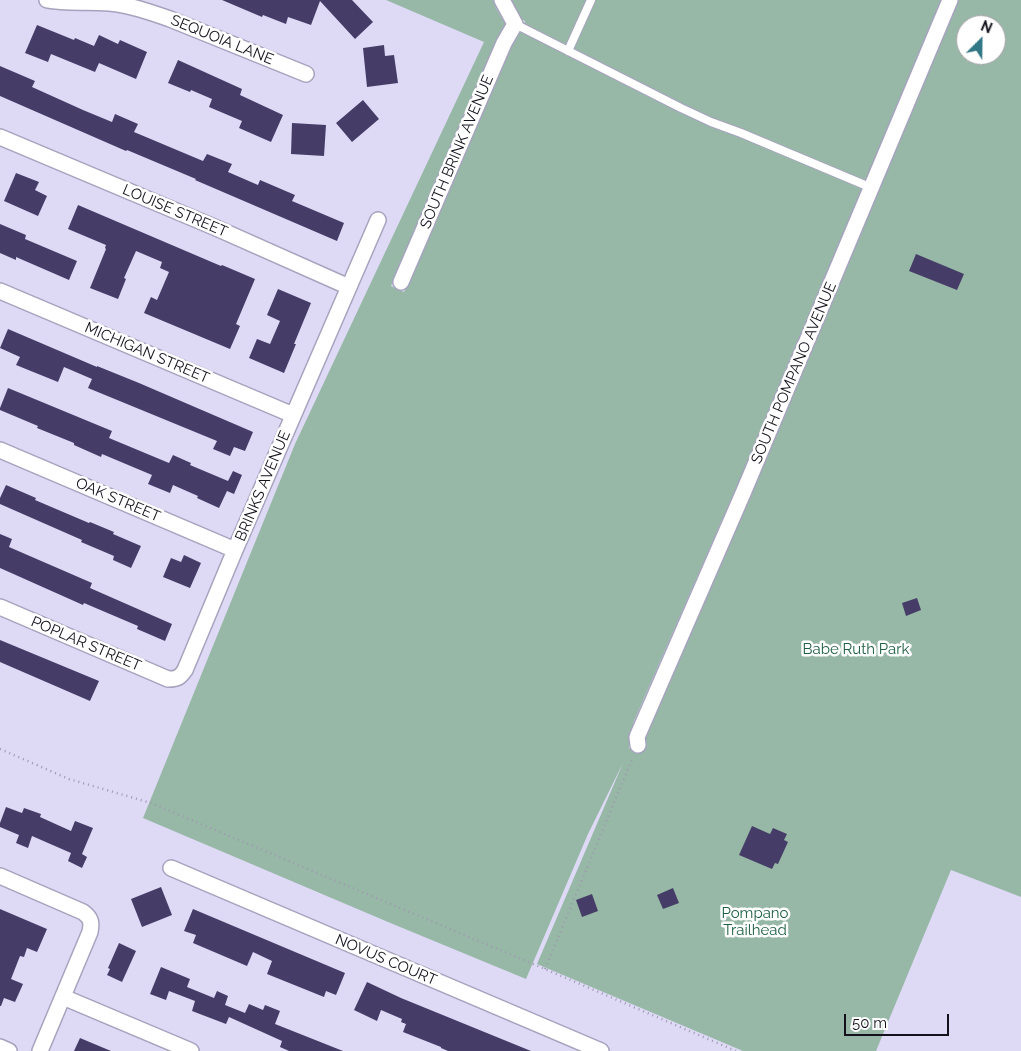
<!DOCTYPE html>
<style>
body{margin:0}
#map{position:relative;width:1021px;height:1051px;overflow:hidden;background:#dedaf6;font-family:Raleway,sans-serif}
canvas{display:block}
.north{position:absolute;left:956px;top:15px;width:50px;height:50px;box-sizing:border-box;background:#fff;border:1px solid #a1a0a4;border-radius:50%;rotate:23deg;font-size:14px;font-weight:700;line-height:20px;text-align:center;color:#13111b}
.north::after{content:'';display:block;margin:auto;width:18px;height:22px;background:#327785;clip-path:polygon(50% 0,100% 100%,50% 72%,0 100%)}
.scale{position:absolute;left:844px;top:1014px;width:105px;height:22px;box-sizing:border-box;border:2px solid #13111b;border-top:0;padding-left:6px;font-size:15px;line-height:18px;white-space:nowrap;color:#13111b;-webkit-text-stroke:4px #fff;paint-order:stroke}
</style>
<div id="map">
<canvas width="1021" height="1051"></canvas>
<div class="north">N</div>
<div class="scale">50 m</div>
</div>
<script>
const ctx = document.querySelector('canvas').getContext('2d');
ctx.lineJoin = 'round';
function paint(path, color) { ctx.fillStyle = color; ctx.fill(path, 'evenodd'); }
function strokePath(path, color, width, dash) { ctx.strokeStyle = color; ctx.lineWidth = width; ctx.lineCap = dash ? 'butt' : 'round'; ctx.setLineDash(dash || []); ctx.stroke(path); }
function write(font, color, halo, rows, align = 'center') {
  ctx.font = font + ' Raleway,sans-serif'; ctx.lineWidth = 5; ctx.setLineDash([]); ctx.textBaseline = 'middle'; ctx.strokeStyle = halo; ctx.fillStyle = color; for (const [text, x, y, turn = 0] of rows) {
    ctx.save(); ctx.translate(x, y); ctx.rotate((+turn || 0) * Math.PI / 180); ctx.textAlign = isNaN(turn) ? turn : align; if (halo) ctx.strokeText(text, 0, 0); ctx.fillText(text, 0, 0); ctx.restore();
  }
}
const green = new Path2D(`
 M386,0H494L496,8L506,25L497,41L391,286L404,292L510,47L520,30L525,26L524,24L525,21L520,18L510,0H942L737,486L634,721L629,739V749L637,737L950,0H1021V897L951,870L876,1051H743L537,964L623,763L588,834L526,979L388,922L143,818L295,444L484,42ZM966,25H996V55H966Z`);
const building = new Path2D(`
 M222,0H352L373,22L355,39L320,1L311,25L288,17L286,24L263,15L262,17Z
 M37,25L74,40L75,38L94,46L99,35L118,44L120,40L147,52L136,79L99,63L95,72L51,54L48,62L25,53Z
 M384,45L385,56L394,55L398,83L367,87L363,48Z
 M178,60L242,89L240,95L283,115L271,142L239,128L242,121L209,107L212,99L191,90L190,92L168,83Z
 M0,66L35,81L32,87L83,110L112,122L115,114L138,124L134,132L203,161L207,154L232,164L228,172L258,185L260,180L295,195L292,201L344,223L337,241L195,180L196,179L127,150L126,151L0,96Z
 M363,100L379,119L352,142L336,123Z
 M292,123L326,125L324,156L291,154Z
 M16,173L39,182L35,190L47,196L38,216L4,201Z
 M78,205L221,266L222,265L255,279L236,324L240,326L230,349L144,313L151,297L157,300L169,272L160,268L162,262L136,251L124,278L126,279L118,299L90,288L106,249L105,248L106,245L68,229Z
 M0,224L26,235L25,239L77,261L69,280L16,257V260L0,253Z
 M916,254L964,274L957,290L909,271Z
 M278,289L311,303L294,344H296L284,373L249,358L257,339L270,344L280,321L267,315Z
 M8,329L97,367V366L139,383L253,432L245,451L234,447L230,456L213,449L217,441L88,388L92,379L64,367L58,382L16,365L20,357L0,348Z
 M8,388L112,431L109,438L169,463L173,455L191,463L190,465L228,481L233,471L242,475L234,494L227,491L219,508L197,498L198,496L173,485L170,493L148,484L152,475L102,454L101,457L74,445V443L37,428L38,426L0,410V408Z
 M6,485L36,498L35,500L89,523L90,522L114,532L113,534L141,546L131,568L113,560L114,556L81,542L82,540L0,504V498Z
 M0,534L12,539L9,547L92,583L90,588L172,624L165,641L137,629L138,626L84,603L83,605L0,568Z
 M184,555L201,563L190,588L163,577L171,558L181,562Z
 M917,598L921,610L906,616L902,603Z
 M0,640L99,681L90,701L0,662Z
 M6,807L22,813L24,808L41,814L40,817L71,831L75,821L93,828L82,854L87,857L82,868L68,861L71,853L32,836L28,848L16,843L19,835L0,827V823Z
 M752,826L770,834L773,828L787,834L784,840L788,842L778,864L775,863L772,869L739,855Z
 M161,887L172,915L142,927L131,899Z
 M673,888L679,903L663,909L657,895Z
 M592,894L598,911L582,917L576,900Z
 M0,909L47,929L37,952L27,948L24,957L20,956L11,979L23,984L15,1002L4,998L1,1006H0Z
 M193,909L345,973L336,995L326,991L324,997L267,974L272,961L253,952L247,966L193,943L196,935L184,931Z
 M119,943L136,951L122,982L107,975L110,969L108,968Z
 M161,967L190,979L187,987L214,998L217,991L228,996L225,1005L245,1013L249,1004L263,1010L265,1005L280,1011L275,1024L343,1051H289L280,1047L282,1041L229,1017L226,1024L192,1011L195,1001L169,991L166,1000L150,994Z
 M367,982L401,998L531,1051H448L441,1048V1047L403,1032L406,1024L401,1022L402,1019L381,1010L377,1021L354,1010Z
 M80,1038L111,1051H74Z`);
const path = new Path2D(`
 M0,749L69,779L151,803L545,969L736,1051
 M545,969L633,757`);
const service = new Path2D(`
 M515,24L681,108L711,122L741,133L872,188
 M568,51L591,0`);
const minor = new Path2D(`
 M47,0C68,4 88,1 109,3C130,5 150,12 170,19L306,74
 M0,137L214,227L349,287
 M401,282L504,43L515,24L502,0
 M0,291L293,415
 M0,450L235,550
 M0,607L168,679C178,679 180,677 185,670L235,550L378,220
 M638,745L637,737L744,491L950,0
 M171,868L601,1051
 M0,876L83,912C91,918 92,922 90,932L40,1051
 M63,997L191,1051
 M0,1047L9,1051`);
const streetNames = [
 ["SEQUOIA LANE",222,40,22],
 ["SOUTH BRINK AVENUE",457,152,-67],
 ["LOUISE STREET",175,211,23],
 ["MICHIGAN STREET",147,353,23],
 ["SOUTH POMPANO AVENUE",794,373,-67],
 ["BRINKS AVENUE",263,486,-67],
 ["OAK STREET",118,500,23],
 ["POPLAR STREET",86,644,23],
 ["NOVUS COURT",386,960,23]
];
const parkNames = [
 ["Babe Ruth Park",856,649],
 ["Pompano",755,913],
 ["Trailhead",755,930]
];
paint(green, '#98b8a7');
paint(building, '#453d68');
strokePath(service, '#a6a3be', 10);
strokePath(minor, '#a6a3be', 18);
strokePath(path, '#9c99af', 2.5, [1, 4]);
strokePath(service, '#fff', 8);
strokePath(minor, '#fff', 15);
write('15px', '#13111b', '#fff', streetNames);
write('15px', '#1f6045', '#fff', parkNames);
</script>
